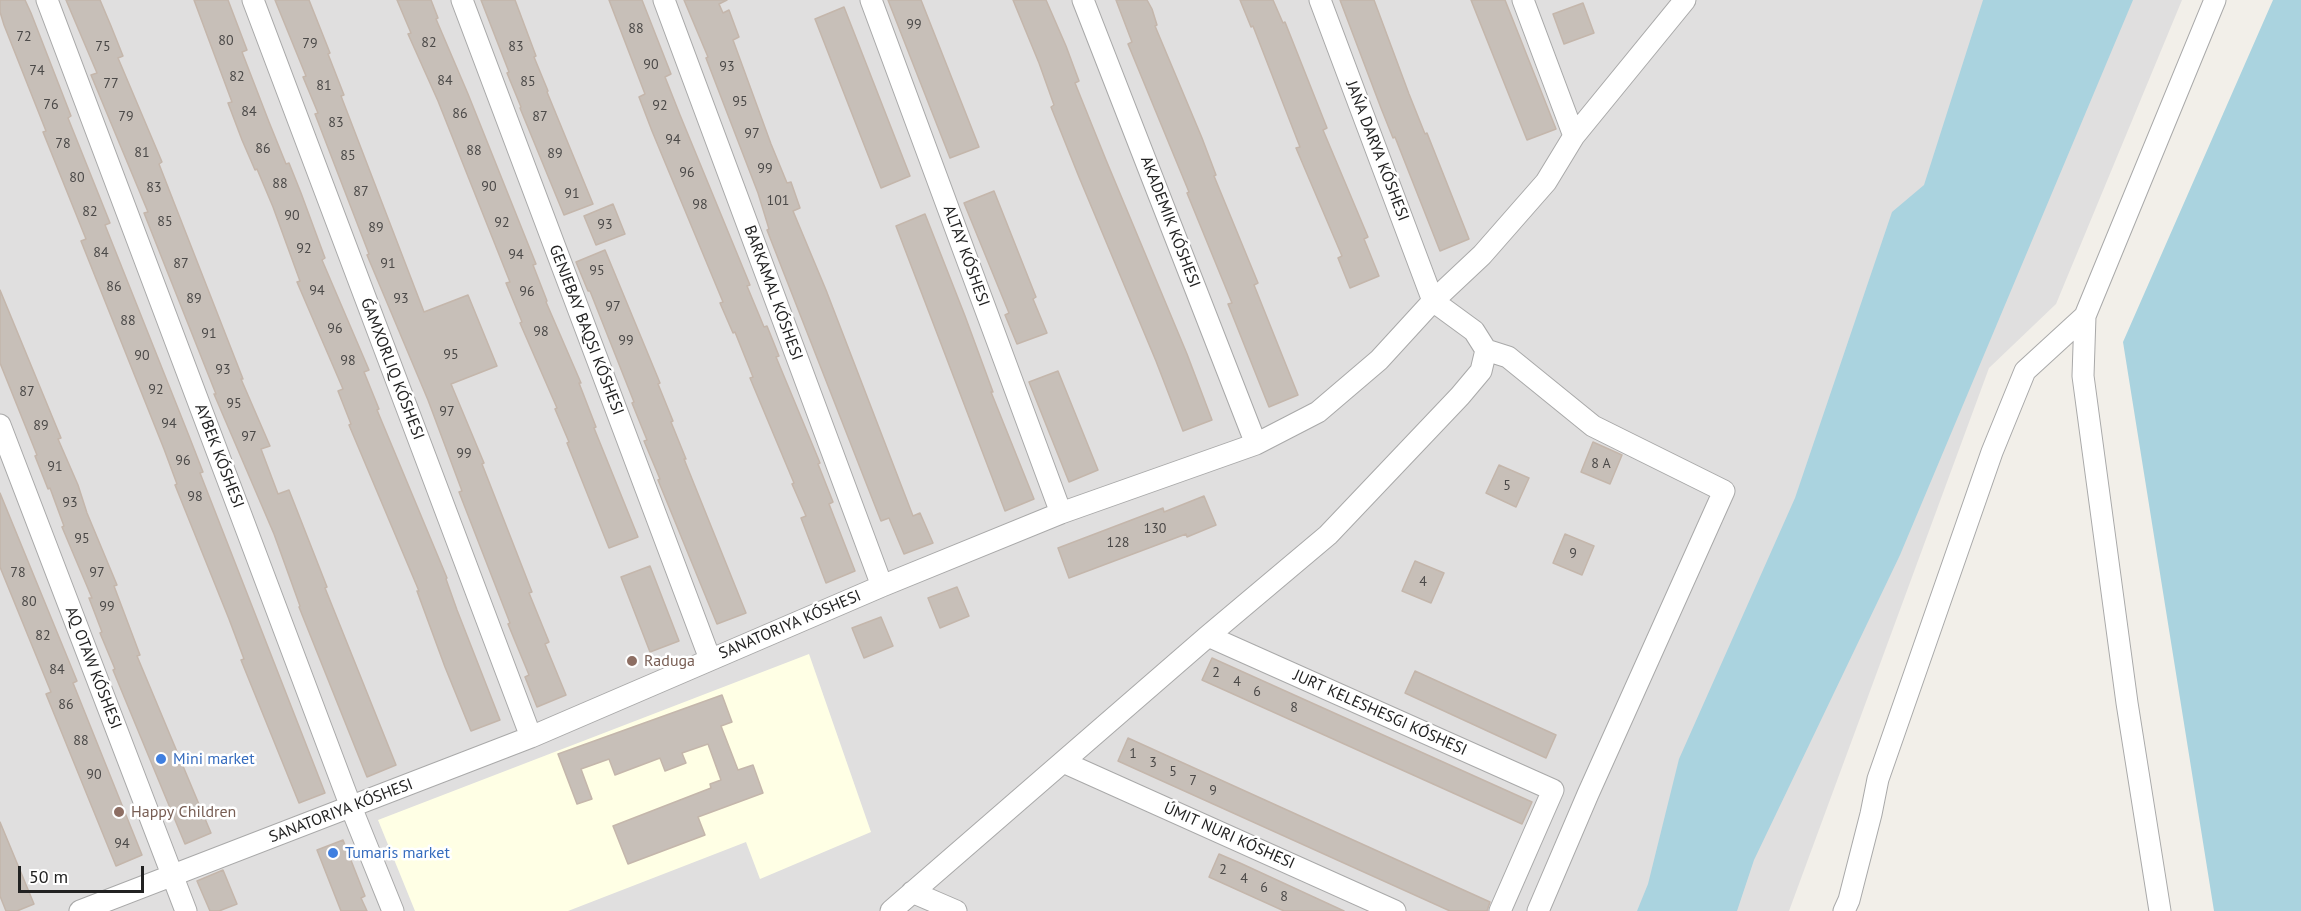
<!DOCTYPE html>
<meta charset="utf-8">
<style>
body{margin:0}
#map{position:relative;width:2301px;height:911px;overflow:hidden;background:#f2efe9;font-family:"PT Sans",sans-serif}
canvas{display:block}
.scale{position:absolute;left:18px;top:866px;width:126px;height:27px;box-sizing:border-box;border:3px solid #222;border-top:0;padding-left:8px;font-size:18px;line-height:21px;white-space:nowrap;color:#222;-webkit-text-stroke:4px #fff;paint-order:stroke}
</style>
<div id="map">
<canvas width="2301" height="911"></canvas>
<div class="scale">50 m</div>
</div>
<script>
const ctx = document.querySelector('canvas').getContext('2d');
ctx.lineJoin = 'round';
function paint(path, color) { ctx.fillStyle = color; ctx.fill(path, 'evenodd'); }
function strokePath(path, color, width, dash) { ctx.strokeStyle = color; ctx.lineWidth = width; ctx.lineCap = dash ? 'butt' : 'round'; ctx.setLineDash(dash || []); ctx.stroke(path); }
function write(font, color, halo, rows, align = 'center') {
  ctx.font = font + ' "PT Sans",sans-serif'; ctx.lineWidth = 5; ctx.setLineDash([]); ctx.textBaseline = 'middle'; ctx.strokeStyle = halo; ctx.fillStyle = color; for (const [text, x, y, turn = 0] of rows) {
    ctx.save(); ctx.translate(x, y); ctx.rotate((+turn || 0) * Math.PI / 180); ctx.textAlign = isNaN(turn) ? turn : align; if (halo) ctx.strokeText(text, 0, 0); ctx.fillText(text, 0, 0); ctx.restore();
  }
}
const residential = new Path2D(`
 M0,0H2182L2056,304L1989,368L1789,911H0Z`);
const education = new Path2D(`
 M809,654L871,832L760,879L746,842L568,911H415L378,820Z`);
const water = new Path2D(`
 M1983,0H2133L1900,555L1754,860L1737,911H1637L1648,884L1679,759L1795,498L1892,212L1924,185Z
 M2273,0H2301V911H2214L2123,342Z`);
const building = new Path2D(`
 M0,0H25L31,13L71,116L68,118L110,223L105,225L189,436L203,472L200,473L325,793L299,803L241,660L244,659L229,619L175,485L177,484L164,449L81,241L86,239L43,132L46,131L4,25L0,12Z
 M66,0H100L111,26L123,56L118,58L162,162L159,164L173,200L243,379H241L270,446L261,449L278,494L289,490L327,587L325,588L396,765L367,777L299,607L300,606L274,534L214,394H216L144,213L148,212L91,75L97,73Z
 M194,0H228L247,50L242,52L269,122L286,164L289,163L301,193L325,258L322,260L369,370L364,372L379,409L377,410L447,578L446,579L457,610L500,720L471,731L445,667L417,591H419L349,425L351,424L338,391L343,389L297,282L300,281L273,207L257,169L255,170L242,140L228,103L232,102Z
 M275,0H309L330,53L328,54L344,95L341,96L424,312L468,295L497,366L451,384L484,463L482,464L532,592L529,593L549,642L545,644L566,695L537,707L525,677L529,675L508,624L510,623L459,492L462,491L428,400L367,255L369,254L315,114L318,113L303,77L306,76Z
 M397,0H431L438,18L436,19L468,94L536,264L533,265L547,301L546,302L581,383H579L596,427L594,428L638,537L609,548L567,443L569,442L555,409L557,408L520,323L522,322L506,283L510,282L438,101L408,34L411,33Z
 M481,0H515L536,56L534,57L548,91L547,92L593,204L564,215L520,108L521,107L507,73L509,72Z
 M609,0H642L671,74L665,77L680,115L750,285L747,286L764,327L767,326L779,356L776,357L820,463L818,464L833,502L829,504L855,571L826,583L801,518L806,516L792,484L794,483L750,378L753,377L735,332L733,333L720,303L723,302L652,131L639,97L645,94Z
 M684,0H727L719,4L723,13L729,10L739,37L733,40L771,144L787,183L791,182L800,208L793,211L826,290L913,516L920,513L933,543L904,554L889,518L881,521L767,230L769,229L758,193L706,58L708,57Z
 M888,0H921L979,147L950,158Z
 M1013,0H1046L1066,46L1079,81L1075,83L1106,160L1187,354L1212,420L1183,431L1156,361L1079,177L1051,107L1054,105L1039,63Z
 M1116,0H1147L1152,9L1157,25L1155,26L1202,138L1216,175L1214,176L1258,283L1254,285L1298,395L1269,407L1228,304L1232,303L1187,193L1189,192L1128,44L1132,42Z
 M1240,0H1273L1283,23L1285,22L1327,128L1323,130L1368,237L1364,239L1379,276L1350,288L1338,258L1342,256L1296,148L1300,147L1253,26L1251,27Z
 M1340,0H1374L1409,94L1425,134L1427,133L1469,239L1440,251L1395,137L1393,138L1381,108Z
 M1471,0H1505L1556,129L1527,140Z
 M1583,3L1594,33L1564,44L1553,14Z
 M844,7L910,176L881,188L815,19Z
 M994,191L1036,297L1033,299L1047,333L1017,344L1005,315L1009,313L964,203Z
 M613,204L625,234L596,245L584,216Z
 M925,214L965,316L993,392H991L1034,499L1005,511L896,226Z
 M605,250L660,383L658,384L673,421L671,422L686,459H684L746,613L717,624L658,480L660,479L644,441L647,440L632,403L634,402L590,291H588L576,262Z
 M0,290L61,438L58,439L78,485L87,513L117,585L114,586L140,655L137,656L211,833L185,844L113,670L115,669L100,633L102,632L89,598H92L62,527L64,526L50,488L48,489L35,456L37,455L0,363Z
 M1058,371L1098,470L1069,482L1029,382Z
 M1593,442L1622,455L1610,484L1581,472Z
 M1499,465L1529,478L1516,507L1486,493Z
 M0,493L77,681L73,683L142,855L116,866L46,694L51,692L0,567Z
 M1204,496L1216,525L1187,537L1186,534L1069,578L1058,548L1163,508L1164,512Z
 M1565,534L1594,546L1582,575L1553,563Z
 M1415,561L1444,573L1431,603L1402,591Z
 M650,566L679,641L650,652L621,577Z
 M957,587L969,616L940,628L928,598Z
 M881,617L893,646L864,658L852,628Z
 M1212,658L1532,802L1522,824L1202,680Z
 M1415,671L1556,735L1546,758L1405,693Z
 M722,695L732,722L721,726L738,770L753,765L763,793L698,817L705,835L628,864L613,826L711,788L710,784L721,780L708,744L682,753L686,763L665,771L660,758L615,775L609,759L581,769L592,799L577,804L558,754Z
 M1128,738L1490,902L1487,911H1450L1118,761Z
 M0,822L34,904L17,911H6L0,896Z
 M343,840L365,896L361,898L367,911H341L317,850Z
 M1219,854L1240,863L1344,911H1284L1209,877Z
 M223,870L237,904L219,911H210L197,881Z`);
const minor = new Path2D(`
 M47,0L351,807L393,911
 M253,0L531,737
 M462,0L710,659
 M664,0L882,586
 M871,0L1061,513
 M1083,0L1256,444
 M1320,0L1433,301
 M1523,0L1574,136
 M1486,350L1508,357L1593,426L1724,491L1588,794L1538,911
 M0,425L186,911
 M1208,636L1553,790L1500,911
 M1063,762L1395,911
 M912,892L956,911
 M80,911L531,737L882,586L1061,513L1256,444L1318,412L1379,360L1433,301L1482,255L1546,182L1574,136L1685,0
 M891,911L1208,636L1328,535L1460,396L1481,371L1486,350L1474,331L1433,301
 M1844,911L1849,900L1871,814L1878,779L1992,452L2025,371L2085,316
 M2160,911L2127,703L2083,376L2085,316L2215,0`);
const markers = [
 [632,661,6,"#8d6e63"],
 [161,759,6,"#3f7fe0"],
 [119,812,6,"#8d6e63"],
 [333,853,6,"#3f7fe0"]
];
const numberNames = [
 ["99",914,25],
 ["88",636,29],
 ["72",24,37],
 ["80",226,41],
 ["82",429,43],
 ["79",310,44],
 ["75",103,47],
 ["83",516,47],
 ["90",651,65],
 ["93",727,67],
 ["74",37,71],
 ["82",237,77],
 ["84",445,81],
 ["85",528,82],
 ["77",111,84],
 ["81",324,86],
 ["95",740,102],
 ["76",51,105],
 ["92",660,106],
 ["84",249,112],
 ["86",460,114],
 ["79",126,117],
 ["87",540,117],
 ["83",336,123],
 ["97",752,134],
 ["94",673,140],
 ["78",63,144],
 ["86",263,149],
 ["88",474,151],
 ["81",142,153],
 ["89",555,154],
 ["85",348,156],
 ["99",765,169],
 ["96",687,173],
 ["80",77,178],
 ["88",280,184],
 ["90",489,187],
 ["83",154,188],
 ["87",361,192],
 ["91",572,194],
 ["101",778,201],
 ["98",700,205],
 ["82",90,212],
 ["90",292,216],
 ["85",165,222],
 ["92",502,223],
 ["93",605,225],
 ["89",376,228],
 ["92",304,249],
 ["84",101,253],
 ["94",516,255],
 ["87",181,264],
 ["91",388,264],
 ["95",597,271],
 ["86",114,287],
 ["94",317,291],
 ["96",527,292],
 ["89",194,299],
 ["93",401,299],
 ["97",613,307],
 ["88",128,321],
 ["96",335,329],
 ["98",541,332],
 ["91",209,334],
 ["99",626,341],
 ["95",451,355],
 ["90",142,356],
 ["98",348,361],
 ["93",223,370],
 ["92",156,390],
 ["87",27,392],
 ["95",234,404],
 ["97",447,412],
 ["94",169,424],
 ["89",41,426],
 ["97",249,437],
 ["99",464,454],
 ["96",183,461],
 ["8 А",1601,464],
 ["91",55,467],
 ["5",1507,486],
 ["98",195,497],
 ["93",70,503],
 ["130",1155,529],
 ["95",82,539],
 ["128",1118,543],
 ["9",1573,554],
 ["78",18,573],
 ["97",97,573],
 ["4",1423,582],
 ["80",29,602],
 ["99",107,607],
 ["82",43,636],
 ["84",57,670],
 ["2",1216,673],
 ["4",1237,682],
 ["6",1257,692],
 ["86",66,705],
 ["8",1294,708],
 ["88",81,741],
 ["1",1133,754],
 ["3",1153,763],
 ["5",1173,772],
 ["90",94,775],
 ["7",1193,781],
 ["9",1213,791],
 ["94",122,844],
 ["2",1223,870],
 ["4",1244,879],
 ["6",1264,888],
 ["8",1284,897]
];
const streetNames = [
 ["JAŃA DARYA KÓSHESI",1377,151,69],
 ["AKADEMIK KÓSHESI",1170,222,69],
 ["ALTAY KÓSHESI",966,256,70],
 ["BARKAMAL KÓSHESI",773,293,70],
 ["GENJEBAY BAQSI KÓSHESI",586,330,69],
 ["ǴAMXORLIQ KÓSHESI",392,369,69],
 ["AYBEK KÓSHESI",219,456,69],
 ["SANATORIYA KÓSHESI",790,625,-23],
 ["AQ OTAW KÓSHESI",93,668,69],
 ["JURT KELESHESGI KÓSHESI",1380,713,24],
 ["SANATORIYA KÓSHESI",341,811,-21],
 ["ÚMIT NURI KÓSHESI",1229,836,24]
];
const educationNames = [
 ["Raduga",644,661],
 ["Happy Children",131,812]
];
const shopNames = [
 ["Mini market",173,759],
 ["Tumaris market",345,853]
];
paint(residential, '#e0dfdf');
paint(education, '#ffffe5');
paint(water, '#aad3df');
paint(building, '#c7bfb8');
strokePath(building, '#c4b6ab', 1.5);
strokePath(minor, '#a9a9a9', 23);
strokePath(minor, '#fff', 21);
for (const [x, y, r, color] of markers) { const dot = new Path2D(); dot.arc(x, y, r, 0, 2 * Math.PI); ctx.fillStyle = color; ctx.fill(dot); strokePath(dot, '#fff', 2); }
write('14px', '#4b4948', null, numberNames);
write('16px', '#222', '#fff', streetNames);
write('16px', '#785e54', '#fff', educationNames, 'left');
write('16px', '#366cbe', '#fff', shopNames, 'left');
</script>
